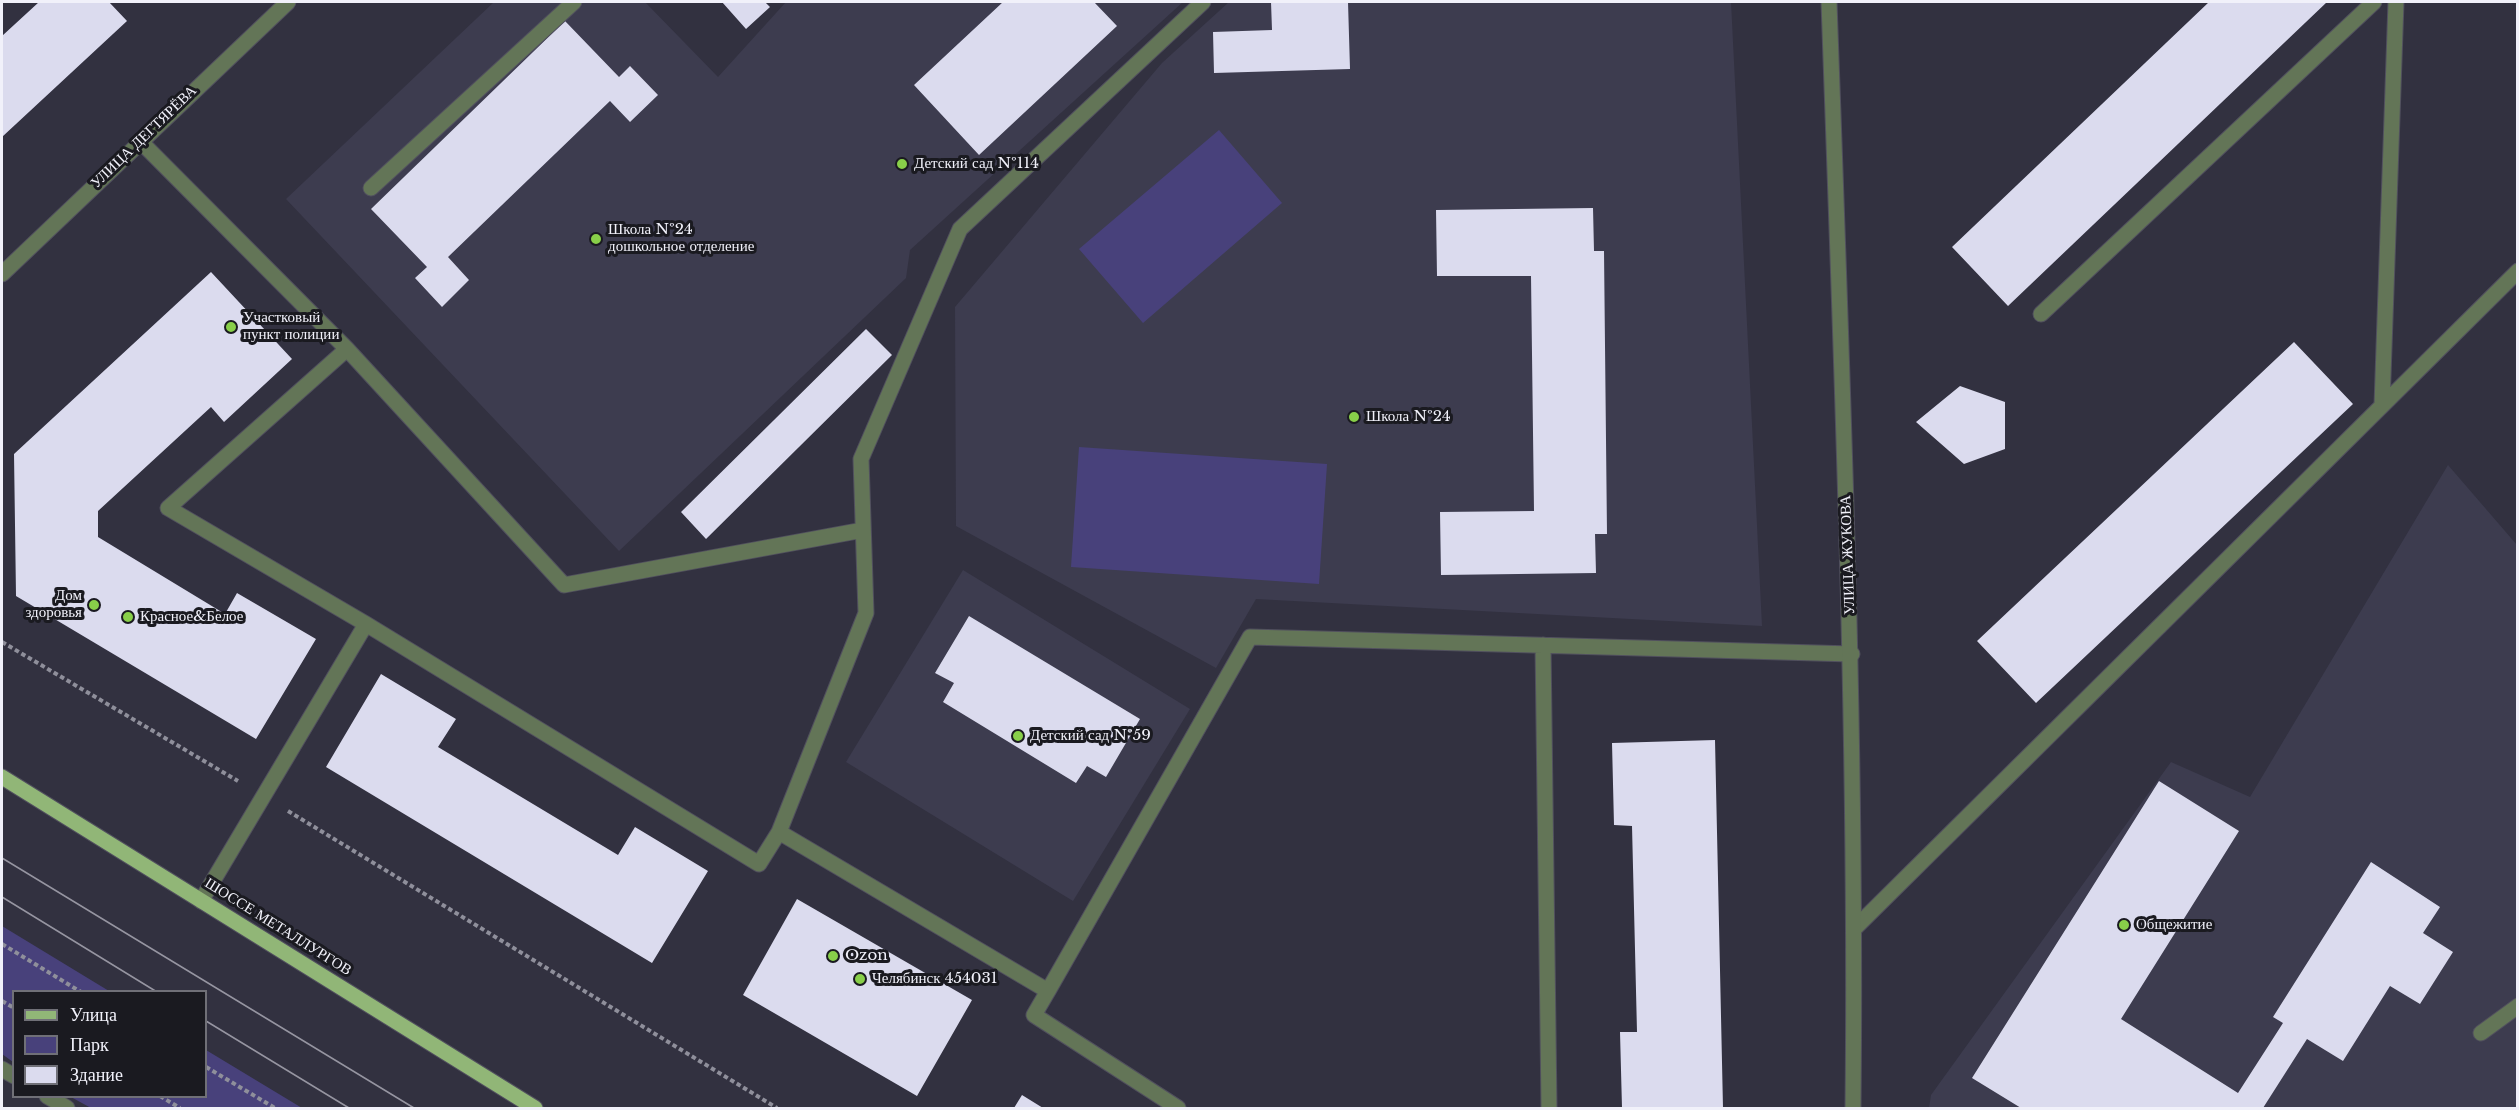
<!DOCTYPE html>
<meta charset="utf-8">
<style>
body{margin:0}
#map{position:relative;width:2519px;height:1110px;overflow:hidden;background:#323140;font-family:"Libre Baskerville",serif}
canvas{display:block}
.frame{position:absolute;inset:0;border:3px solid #f1f1fa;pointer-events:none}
.legend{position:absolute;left:12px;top:990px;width:195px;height:108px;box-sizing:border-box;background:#1a1a20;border:2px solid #707077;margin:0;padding:8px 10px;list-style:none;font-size:18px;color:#f1f1fa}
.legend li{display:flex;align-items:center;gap:12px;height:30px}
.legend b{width:30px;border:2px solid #707077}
</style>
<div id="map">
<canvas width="2519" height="1110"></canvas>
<div class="frame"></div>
<ul class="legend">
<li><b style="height:8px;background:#91b677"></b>Улица</li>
<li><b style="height:16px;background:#48417b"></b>Парк</li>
<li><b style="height:16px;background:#dbdbee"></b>Здание</li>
</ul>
</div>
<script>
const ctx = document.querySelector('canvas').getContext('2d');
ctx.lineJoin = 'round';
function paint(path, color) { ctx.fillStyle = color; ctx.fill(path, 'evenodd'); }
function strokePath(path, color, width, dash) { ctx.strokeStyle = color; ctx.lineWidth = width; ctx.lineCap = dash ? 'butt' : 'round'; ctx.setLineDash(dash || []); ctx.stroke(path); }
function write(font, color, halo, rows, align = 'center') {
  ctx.font = font + ' "Libre Baskerville",serif'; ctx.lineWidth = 6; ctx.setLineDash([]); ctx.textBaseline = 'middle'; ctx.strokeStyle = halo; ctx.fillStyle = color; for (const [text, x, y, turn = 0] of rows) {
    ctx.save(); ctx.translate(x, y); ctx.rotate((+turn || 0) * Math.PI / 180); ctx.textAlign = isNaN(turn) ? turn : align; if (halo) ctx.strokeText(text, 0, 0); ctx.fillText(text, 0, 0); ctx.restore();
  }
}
const built = new Path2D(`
 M494,2H645L718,77L786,2H1183L910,250L906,278L619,551L286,199Z
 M1229,2H1731L1762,626L1256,599L1216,668L956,526L955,307L1162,63Z
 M2448,465L2517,545V1108H1929L1931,1095L2171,762L2250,797Z
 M963,570L1190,709L1073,901L846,762Z`);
const green = new Path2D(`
 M1219,130L1282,203L1143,323L1079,249Z
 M1079,447L1327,464L1319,584L1071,567Z
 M2,926L109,991L14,992L13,1062L2,1054Z
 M206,1050L302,1108H91L71,1097L206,1096Z`);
const building = new Path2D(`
 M39,2H109L127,21L2,137V36Z
 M722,2H765L770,7L746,29Z
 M1003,2H1094L1117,26L979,155L914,85Z
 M1271,2H1348L1350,69L1214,73L1213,32L1272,30Z
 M2209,2H2327L2008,306L1952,247Z
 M565,21L619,77L630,66L658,95L630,122L610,101L448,257L469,280L442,307L415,278L427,267L371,209Z
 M1593,208L1594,251H1604L1607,534H1595L1596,573L1441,575L1440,512L1534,511L1531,276H1437L1436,210Z
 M211,272L292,359L224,422L211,407L98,511V537L225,614L237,593L316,639L256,739L16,596L14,454Z
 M866,329L892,355L706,539L681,512Z
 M2294,342L2353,404L2036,703L1977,641Z
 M1960,386L2005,402V449L1964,464L1916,422Z
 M969,616L1140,719L1106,777L1087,766L1076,783L943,702L954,683L935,673Z
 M381,674L456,719L438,747L618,855L635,827L708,871L652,963L326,767Z
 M1715,740L1723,1108H1622L1620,1032H1637L1632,826L1614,825L1612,743Z
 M2159,781L2239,831L2121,1019L2238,1093L2283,1023L2273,1017L2371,862L2440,907L2423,933L2453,952L2420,1004L2390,986L2343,1061L2307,1039L2263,1108H2021L1972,1078Z
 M797,899L972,1000L917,1096L743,995Z
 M1022,1095L1043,1108H1014Z`);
const path = new Path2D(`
 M2,642L238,781
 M288,811L777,1108
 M2,944L81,992
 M2,1001L14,1008
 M206,1067L275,1108
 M160,1096L180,1108`);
const service = new Path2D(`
 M140,141L347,349L168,508L366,624L759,864L779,832L1048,991L1034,1015L1178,1108
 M371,188L574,2
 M2041,314L2374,2
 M347,349L564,585L863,530
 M2382,405L2396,2
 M1543,645L1549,1108
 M779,832L866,613L861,459L960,229L1203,2
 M201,901L366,624
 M1855,928L2518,271
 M1048,991L1250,637L1852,654
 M2481,1033L2518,1006`);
const minor = new Path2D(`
 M1829,2C1842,371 1857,739 1853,1108`);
const tertiary = new Path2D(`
 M2,274L288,2
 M2,1069L14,1076
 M47,1096L67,1108`);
const primary = new Path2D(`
 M2,777L535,1108`);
const tram = new Path2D(`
 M2,858L414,1108
 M2,897L157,992
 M206,1021L349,1108`);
const markers = [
 [902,164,6,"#88cf49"],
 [596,239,6,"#88cf49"],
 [231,327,6,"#88cf49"],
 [1354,417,6,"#88cf49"],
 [94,605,6,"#88cf49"],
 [128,617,6,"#88cf49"],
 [1018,736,6,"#88cf49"],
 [2124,925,6,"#88cf49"],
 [833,956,6,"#88cf49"],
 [860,979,6,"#88cf49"]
];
const streetNames = [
 ["УЛИЦА ДЕГТЯРЁВА",144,137,-44],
 ["УЛИЦА ЖУКОВА",1848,555,-92],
 ["ШОССЕ МЕТАЛЛУРГОВ",278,927,32]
];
const poiNames = [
 ["Детский сад №114",914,164],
 ["Школа №24",608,230],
 ["дошкольное отделение",608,247],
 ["Участковый",243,318],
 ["пункт полиции",243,335],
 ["Школа №24",1366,417],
 ["Дом",82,596,"right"],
 ["здоровья",82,613,"right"],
 ["Красное&Белое",140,617],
 ["Детский сад №59",1030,736],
 ["Общежитие",2136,925],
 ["Ozon",845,956],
 ["Челябинск 454031",872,979]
];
paint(built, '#3d3c4f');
paint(green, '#48417b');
paint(building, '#dbdbee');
strokePath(service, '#51505e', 17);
strokePath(minor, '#51505e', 17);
strokePath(tertiary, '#51505e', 17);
strokePath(primary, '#51505e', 17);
strokePath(path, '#8f8f9b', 4, [4.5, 3]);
strokePath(service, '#637557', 15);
strokePath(minor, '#637557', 15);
strokePath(tertiary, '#637557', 15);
strokePath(primary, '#91b677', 15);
strokePath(tram, '#9695a1', 1.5);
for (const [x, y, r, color] of markers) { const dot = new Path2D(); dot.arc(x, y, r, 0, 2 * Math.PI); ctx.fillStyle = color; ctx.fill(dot); strokePath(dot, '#1a1a20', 2); }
write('15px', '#f1f1fa', '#1a1a20', streetNames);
write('15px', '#f1f1fa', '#1a1a20', poiNames, 'left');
</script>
